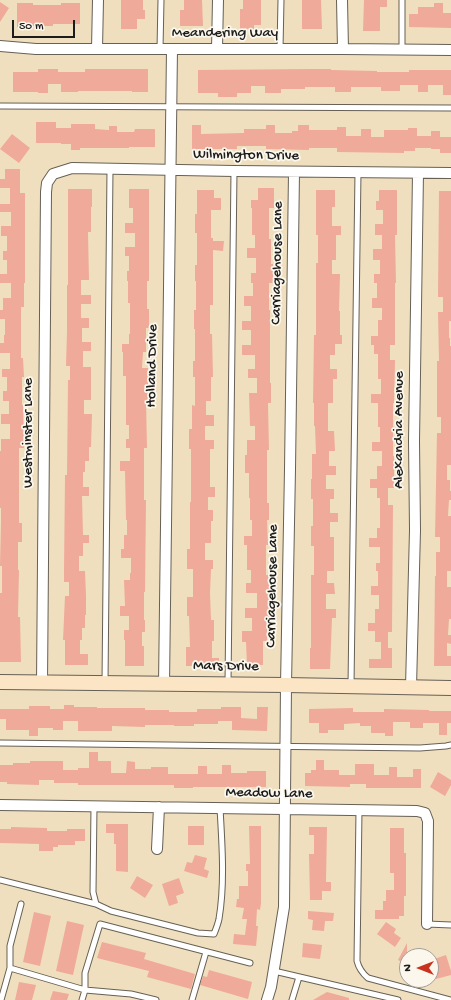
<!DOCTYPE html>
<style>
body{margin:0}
#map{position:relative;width:451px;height:1000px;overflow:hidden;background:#f0dfbe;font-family:"Gochi Hand",sans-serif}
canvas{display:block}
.north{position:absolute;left:399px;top:948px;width:40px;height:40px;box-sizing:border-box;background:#fbf7ec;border:1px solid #a29f99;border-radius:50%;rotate:270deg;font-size:11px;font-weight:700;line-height:16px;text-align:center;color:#1c1c1c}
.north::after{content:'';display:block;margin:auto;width:14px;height:18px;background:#c8321e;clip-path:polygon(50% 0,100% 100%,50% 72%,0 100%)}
.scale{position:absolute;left:12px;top:20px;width:63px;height:18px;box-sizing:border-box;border:2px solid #1c1c1c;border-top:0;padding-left:5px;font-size:12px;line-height:14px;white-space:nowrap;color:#1c1c1c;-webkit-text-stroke:3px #fbf7ec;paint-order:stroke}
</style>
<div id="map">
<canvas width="451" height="1000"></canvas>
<div class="north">N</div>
<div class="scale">50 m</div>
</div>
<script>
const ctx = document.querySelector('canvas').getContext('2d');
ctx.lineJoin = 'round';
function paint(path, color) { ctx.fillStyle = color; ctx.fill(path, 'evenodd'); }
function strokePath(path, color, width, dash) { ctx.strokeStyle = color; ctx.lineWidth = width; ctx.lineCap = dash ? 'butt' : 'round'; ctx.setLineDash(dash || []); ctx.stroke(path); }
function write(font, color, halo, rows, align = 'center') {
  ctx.font = font + ' "Gochi Hand",sans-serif'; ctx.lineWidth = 3.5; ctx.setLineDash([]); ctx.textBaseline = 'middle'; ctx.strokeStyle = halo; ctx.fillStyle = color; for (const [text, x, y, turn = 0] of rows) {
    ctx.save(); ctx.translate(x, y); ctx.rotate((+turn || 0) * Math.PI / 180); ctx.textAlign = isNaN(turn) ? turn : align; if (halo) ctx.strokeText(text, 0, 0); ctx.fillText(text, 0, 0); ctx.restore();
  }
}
const building = new Path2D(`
 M121,0H143V10H145V19H137V29H121Z
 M184,0H202L203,26H180V10H184Z
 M243,0H261V25H254V29H240V9H243Z
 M302,0H321L322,29H302Z
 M364,0H387V7H380V31H363Z
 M0,2L9,8L0,22Z
 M17,3H33V5H61V3H80V24H53V26H33V27H17Z
 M434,3H443V13H451V28L409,27V14H418V7H434Z
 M38,69H58V72H85V69H148V92H132V91H78V92H61V84H48V93H38V92H13V72H38Z
 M311,69H331V70L377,71V72H409V70H451V95H443V85H428V92H418V85H400V91H381V87H351V92H335V87H305V89H281V93H265V86H251V93H237V97H218V93H198V70Z
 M36,122H56V128H71V124H95V129L109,130V126H117V132H134L135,129H155V147H129V148H80V150H71V144H61V143H36Z
 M192,125H201V134L244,133V129H266V125H275V133H292V131H298V125H309V130H337V127H346V136H361V129H371V137H384V130H408V128H417V136H431V131H440V137H451V153H440V149H431V148H415V151H404V153L337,152V148H309V150L266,149V146H237V149H192Z
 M12,134L30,148L19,163L0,149Z
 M5,169H20V193H25V283H24V307H21V358H23L24,377H22V405H23L24,448H19V523H22V542H18V570H19L18,617H20L21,662H0V593H2V566H0L1,523V508H0V451H1V439H10V424H1V414H9V401H3V391H7V377H2V369H10V353H0V343H4V335H5V319H0V310H3V298H11V283H0V274H7V260H3V251H7V236H1V226H11V212H0V204H10V188H0V179H5Z
 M258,188H274V208H269V239H271V264H273V283H269V310H270V383H271V403H268L269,450H267V503H269V520H267L268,545H266V575H269V618H267V641H263V665H247L246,642H242V631H252V618H245V608H257V593H246V583H251V570H247V545H244V536H252V520H250V498H249V473H245V455H247V440H255V426H250L249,393H257V378H248V369H255V355H242V345H251V330H242V321H251V306H244V296H253V283H251V273H256V258H247V248H255V235H252V208H251V200H258Z
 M68,189H92V207H91V232H88L89,280H81V295H91V304H81V318H89V328H82V342H91V351H83V367H91V400H84V414H92L91,447H89V461H85V472H83V487H89V496H82L83,535H89V543H83V556H79V571H85L86,596V615H85V628H82V640H80V654H88V665H65V640H63L65,596H69V582H64V571L65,475H67L68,380H70V366H66L67,332V285H68Z
 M129,189H149V281H147V309H149V328H146V352H143L142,368H148V400H146L147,448H144V500H146L145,592H144V620H145V632H142V646H144V666H125V640H124V630H129V616H120V606H125L124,580H130V573H131V558H121V549H124V535H127V520H126L125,471H120V461H130V448H126V439H129V425H126V376H123V352H122V344H129V334H130V303H128V281H127V271H129V256H125V247H135V233H125V223H133V208H129Z
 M197,190H214V198H221V210H211V238H213V241H224L223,251L213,250V305H210V334H212L213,377H211V401H206V415H214V426H205V440H214V449H210V487H215V497H208V510H213V521H211V543H205V560H213V569H211L210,593L211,620H214V641H212V658H219V666H186V647H190L189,616H187V597H193V569H187V549H190V502H191V449H189V429H192V405L195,406V377H193V361H195V329H194V310H196V281H195V265H197V233H195V214H197Z
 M316,190H335V207H332V226H341V235H336V260H332V274H340L339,311H340V335H342V344H335V355H330V369H337V379H333V403H328V431H334L335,451H329V466H336V475H326V489H334V499H330V513H338V522H330V537H334V571H327V583H334L335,594H326V609H336V618H332L330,669H310V648H311V575H314V546H311V526H313V499H311V479H312V454H316L315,426H314V403H313L314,335H316V263H318V235H316Z
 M379,190H397V235H395L396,283H395V345H390V360H395L394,403H393V456H394V488H388V505H393L392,632H388V648H392V668H369V659H381V642H375V631H368V623H375V609H379V595H371V586H378V571H376V563H380V547H369V538H377V528H380V498H377V488H370V479H377V466H382V451H372V442H380V427H378V403H371V394H381V379H378V354H374V345H371V336H378V320H382V308H372V298H377V283H374V274H380V260H373V249H382V235H375V224H383V210H376V201H379Z
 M439,191H451V321H449V338H450V346H451V465H447V480H450V491H451V500H449L448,516H451V571H447V587H451V619H449L448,635H451V644L447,643V656H451V666H434L435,576H436V552H440V537H435L437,433H441V417H437V361H439L438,312H443V297H438Z
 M64,705H74V707H97V708H145V710H169V712H197V709H221V707H241V718L257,719V707H268L267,731L232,730V721H218V724H194V726H174V725H145V727L112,726V731H78V721H63V730H53V728H38V736H29V730H6V719H0V709H29V706H50V709H64Z
 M353,708V712H384V709L429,710V711H451V723H447V735H439V723H423V728H410V722H393V736H385V733H371V726H360V723L344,724V730H328V733H319V723H309V709Z
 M89,752H98V761H111V773H126L127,761L135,762V769H151V767H168V774H198V766H207V774H222V765H231V773H247V771H266V787H193V788H174V785H78V783H54V780H39V785L7,784V782H0V765H13V763H30V761H63V770H78V768H89Z
 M316,760H324V770H339V775H355V764H374V775H389V767H397V777H413V769H421V788H366V784H350V787L305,786V773H311V770H316Z
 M438,772L451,780V785L445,796L430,787Z
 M106,824H128V872L116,871V844H114V833H106Z
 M188,826H204V845H188Z
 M249,826H261V903L260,910L257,909L256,926H258L256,946L233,944L234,934L245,935L247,919H242L244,908L236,907L237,899H239V886H248V871H246V864H250Z
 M11,827L47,828V831H67V829H85V841H75V845H58V847H53V851H39V844L0,843V829H11Z
 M309,827H327L326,882H331V891H322V900H310L309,854H314V835H309Z
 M390,828H404V853H406V896H404V916H399V919H375V910H383V901H386V890H394V873H390Z
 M195,855L207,858L204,869L209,871L207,878L184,871L187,862L192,863Z
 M137,876L153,885L145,898L130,888Z
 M179,878L184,893L176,896L178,903L169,906L162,884Z
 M308,911L334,913L333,921H325L324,931L312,930L313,920L308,919Z
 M34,912L51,916L40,966L23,962Z
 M67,921L84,925L73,975L56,971Z
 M386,922L396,929L394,933L401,938L395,947L377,934Z
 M102,942L146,953L144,959L195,974L191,989L147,977L149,971L97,958Z
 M303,943L322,945L320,959L302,957Z
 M407,943V965L398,960Z
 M446,955L451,971V975L436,979L431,963V960Z
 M209,970L252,982L248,999L200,985L203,976L207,977Z
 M19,982L36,985L32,1000H15Z
 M53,991L69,994L67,1000H50Z
 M327,992L349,998V1000H313Z`);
const lane = new Path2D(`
 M160,49L161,0
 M280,49L281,0
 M402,49V0
 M0,106L451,108
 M105,682L110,169
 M228,683L234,171
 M351,685L358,172
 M0,743L420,748L446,746L451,745
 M94,806L93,892L96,904L111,911L198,933L214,934C216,929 218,924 219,919C225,883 222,844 220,808
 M359,810L357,961C359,969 362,973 368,978L450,1000
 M0,880L96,904
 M427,924L451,925
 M10,968L85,990L82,1000
 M274,971L398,1000
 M1,1000L10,968V946L21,904
 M156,1000L131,994L85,990V973L100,924L250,963
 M192,1000L206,952
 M292,1000L299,977`);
const street = new Path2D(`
 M342,0L343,49
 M0,46L36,49H343L451,50
 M97,49L98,0
 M217,49L218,0
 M42,683L46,192L47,183L53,174L72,168L234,171L451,173
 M164,684L172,49
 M411,687L415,530L414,441L418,173
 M0,805L284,809L417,811L425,813L428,821L427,924
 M157,849L159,807
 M267,1000L271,987L284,907L286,685L290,469L294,172`);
const secondary = new Path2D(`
 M0,682L286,685L451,688`);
const streetNames = [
 ["Meandering Way",225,34],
 ["Wilmington Drive",246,156,1],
 ["Carriagehouse Lane",278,263,-89],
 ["Holland Drive",153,366,-89],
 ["Alexandria Avenue",400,430,-90],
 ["Westminster Lane",29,433,-90],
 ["Carriagehouse Lane",273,586,-89],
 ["Mars Drive",226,667,1],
 ["Meadow Lane",269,794,1]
];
paint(building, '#efaa99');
strokePath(lane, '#666055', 7);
strokePath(street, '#666055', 12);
strokePath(secondary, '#666055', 16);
strokePath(lane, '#fff', 5);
strokePath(street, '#fff', 10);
strokePath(secondary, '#fce5c4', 14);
write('15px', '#1c1c1c', '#fbf7ec', streetNames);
</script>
